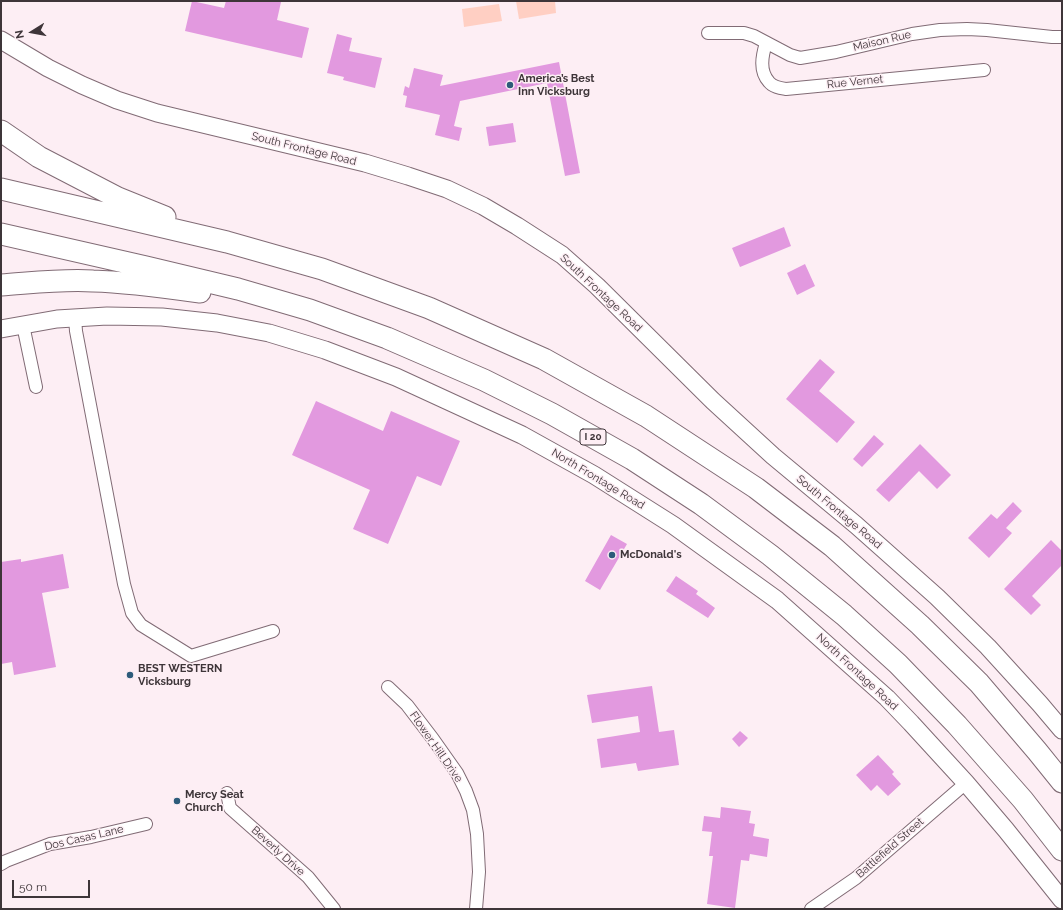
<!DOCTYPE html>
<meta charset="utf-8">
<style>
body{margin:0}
#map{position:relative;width:1063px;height:910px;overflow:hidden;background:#fdeef4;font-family:Raleway,sans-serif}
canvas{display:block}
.frame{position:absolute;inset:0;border:2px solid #3e3539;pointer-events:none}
.north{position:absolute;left:12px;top:12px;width:40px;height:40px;-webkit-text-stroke:3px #fdeef4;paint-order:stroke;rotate:259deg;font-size:11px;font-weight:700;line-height:16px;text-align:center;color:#3e3539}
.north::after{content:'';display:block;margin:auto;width:14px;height:18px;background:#3e3539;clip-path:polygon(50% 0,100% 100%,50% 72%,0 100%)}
.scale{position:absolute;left:12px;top:880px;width:78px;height:18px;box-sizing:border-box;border:2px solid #3e3539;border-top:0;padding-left:5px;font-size:12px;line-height:14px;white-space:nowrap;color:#3e3539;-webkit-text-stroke:3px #fdeef4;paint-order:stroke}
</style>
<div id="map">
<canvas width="1063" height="910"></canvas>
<div class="frame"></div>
<div class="north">N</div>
<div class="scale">50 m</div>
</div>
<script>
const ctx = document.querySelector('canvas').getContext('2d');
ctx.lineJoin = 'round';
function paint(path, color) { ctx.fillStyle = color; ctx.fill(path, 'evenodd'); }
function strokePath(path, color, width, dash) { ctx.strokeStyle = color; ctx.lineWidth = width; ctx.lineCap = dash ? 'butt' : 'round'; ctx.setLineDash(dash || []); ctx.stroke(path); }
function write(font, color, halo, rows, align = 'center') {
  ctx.font = font + ' Raleway,sans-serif'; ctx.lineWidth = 3; ctx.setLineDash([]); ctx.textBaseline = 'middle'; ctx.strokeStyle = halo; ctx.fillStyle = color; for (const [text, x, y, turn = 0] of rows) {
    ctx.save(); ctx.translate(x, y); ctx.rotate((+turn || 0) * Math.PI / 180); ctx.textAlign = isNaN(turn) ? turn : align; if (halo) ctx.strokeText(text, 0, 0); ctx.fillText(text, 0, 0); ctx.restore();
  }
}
const green = new Path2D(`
 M516,1H555L556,13L519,19Z
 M499,4L502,21L464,27L462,9Z`);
const building = new Path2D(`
 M192,1L224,8L226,1H276L281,2L277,20L309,28L302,58L185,31Z
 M337,34L352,38L349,51L382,58L375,88L343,80L344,77L327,73Z
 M559,62L580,173L565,176L547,83L460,101L454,126L462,128L459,141L435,135L440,115L405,107L407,96L403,95L405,86L409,88L414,68L443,75L440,86Z
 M513,123L516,142L489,146L486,127Z
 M784,227L791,246L740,267L732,248Z
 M805,264L815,286L797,295L787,273Z
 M820,359L835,372L819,391L855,422L837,443L786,399Z
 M316,401L383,431L391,411L460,441L441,486L417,476L388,544L353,529L370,490L292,455Z
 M874,435L884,444L862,467L853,459Z
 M920,444L951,475L937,489L919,471L889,502L876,490Z
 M1013,502L1022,511L1006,528L1012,533L989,558L968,538L991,514L997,519Z
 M611,535L627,544L600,590L585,581Z
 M1051,540L1062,551V565L1032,596L1041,605L1031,615L1004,589Z
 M63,554L69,588L42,593L56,667L14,675L12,662L1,664V562L21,559V562Z
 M676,576L698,591L696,594L715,608L708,618L666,591Z
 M652,686L659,732L674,730L679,765L638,771L636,763L601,768L597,739L640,732L638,716L592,723L587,695Z
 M740,731L748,738L739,747L732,739Z
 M878,755L894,772L892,774L901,784L888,796L877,785L871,791L856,775Z
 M721,807L751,811L749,823L755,824L753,836L769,839L767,857L750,854L749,861L741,860L735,908L707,904L713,856H709L712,832L702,831L704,816L720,818Z`);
const street = new Path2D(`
 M708,33H744L754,36L790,55L800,58L836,52L912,34L940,30L967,29L987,30L1052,37H1062
 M766,43C762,56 759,71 769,82C773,87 780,88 786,89L984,70
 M75,318L76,331L124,584L132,613L141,625L191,656L273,631
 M23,325L36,387
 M388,687L407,705L433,739L457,773L466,791L473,810L477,834L479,872L476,909
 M227,793L230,808L308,877L334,909
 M1,864L6,861L50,844L91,837L146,824
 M811,909L856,878L966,783`);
const secondary = new Path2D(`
 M1,40L48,68L82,85L117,100L157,113L365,163L408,176L447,189L483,206L517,226L562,255L597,286L713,401L773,456L856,525L937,597L988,647L1040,704L1062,730
 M1,329L57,319L107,316L162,317L217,323L269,333L325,350L396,377L522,435L594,475L673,525L777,600L887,698L911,723L966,783L1006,830L1062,900`);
const highway = new Path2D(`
 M1,131L39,157L118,198L165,217
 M1,189L227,242L322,269L429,308L544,359L646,416L756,488L832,546L920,625L979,683L1037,751L1062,782
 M1,234L146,267L238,289L310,310L387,338L484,380L552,414L632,459L701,504L770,555L844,615L898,664L957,725L1023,800L1062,850
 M1,285C31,283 62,279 93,281C129,282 164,287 200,292`);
const markers = [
 [510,85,4,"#2d5b7a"],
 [612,555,4,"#2d5b7a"],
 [130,675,4,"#2d5b7a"],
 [177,801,4,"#2d5b7a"]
];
const shields = [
 [593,437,26]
];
const shieldNames = [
 ["I 20",593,437]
];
const streetNames = [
 ["Maison Rue",882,41,-13],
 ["Rue Vernet",855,82,-6],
 ["South Frontage Road",304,149,14],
 ["South Frontage Road",601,293,43],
 ["North Frontage Road",598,479,31],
 ["South Frontage Road",839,512,40],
 ["North Frontage Road",857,672,43],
 ["Flower Hill Drive",436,747,55],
 ["Dos Casas Lane",84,838,-13],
 ["Battlefield Street",890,848,-41],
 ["Beverly Drive",278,851,42]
];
const poiNames = [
 ["America’s Best",518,79],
 ["Inn Vicksburg",518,92],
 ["McDonald's",620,555],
 ["BEST WESTERN",138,669],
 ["Vicksburg",138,682],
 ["Mercy Seat",185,795],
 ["Church",185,808]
];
paint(green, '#ffcfc3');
paint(building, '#e299df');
strokePath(street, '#816b75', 14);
strokePath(secondary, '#816b75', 19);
strokePath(highway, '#816b75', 23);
strokePath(street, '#fff', 12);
strokePath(secondary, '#fff', 17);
strokePath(highway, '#fff', 21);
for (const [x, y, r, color] of markers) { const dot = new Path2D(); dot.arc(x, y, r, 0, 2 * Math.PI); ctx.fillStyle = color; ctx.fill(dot); strokePath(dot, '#fdeef4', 1.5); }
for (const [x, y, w] of shields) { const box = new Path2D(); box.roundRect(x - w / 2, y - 8, w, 16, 3); ctx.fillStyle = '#fdeef4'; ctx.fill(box); strokePath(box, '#3e3539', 1); }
write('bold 10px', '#3e3539', null, shieldNames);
write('11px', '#3e3539', '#fdeef4', streetNames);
write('bold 11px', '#3e3539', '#fdeef4', poiNames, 'left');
</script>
